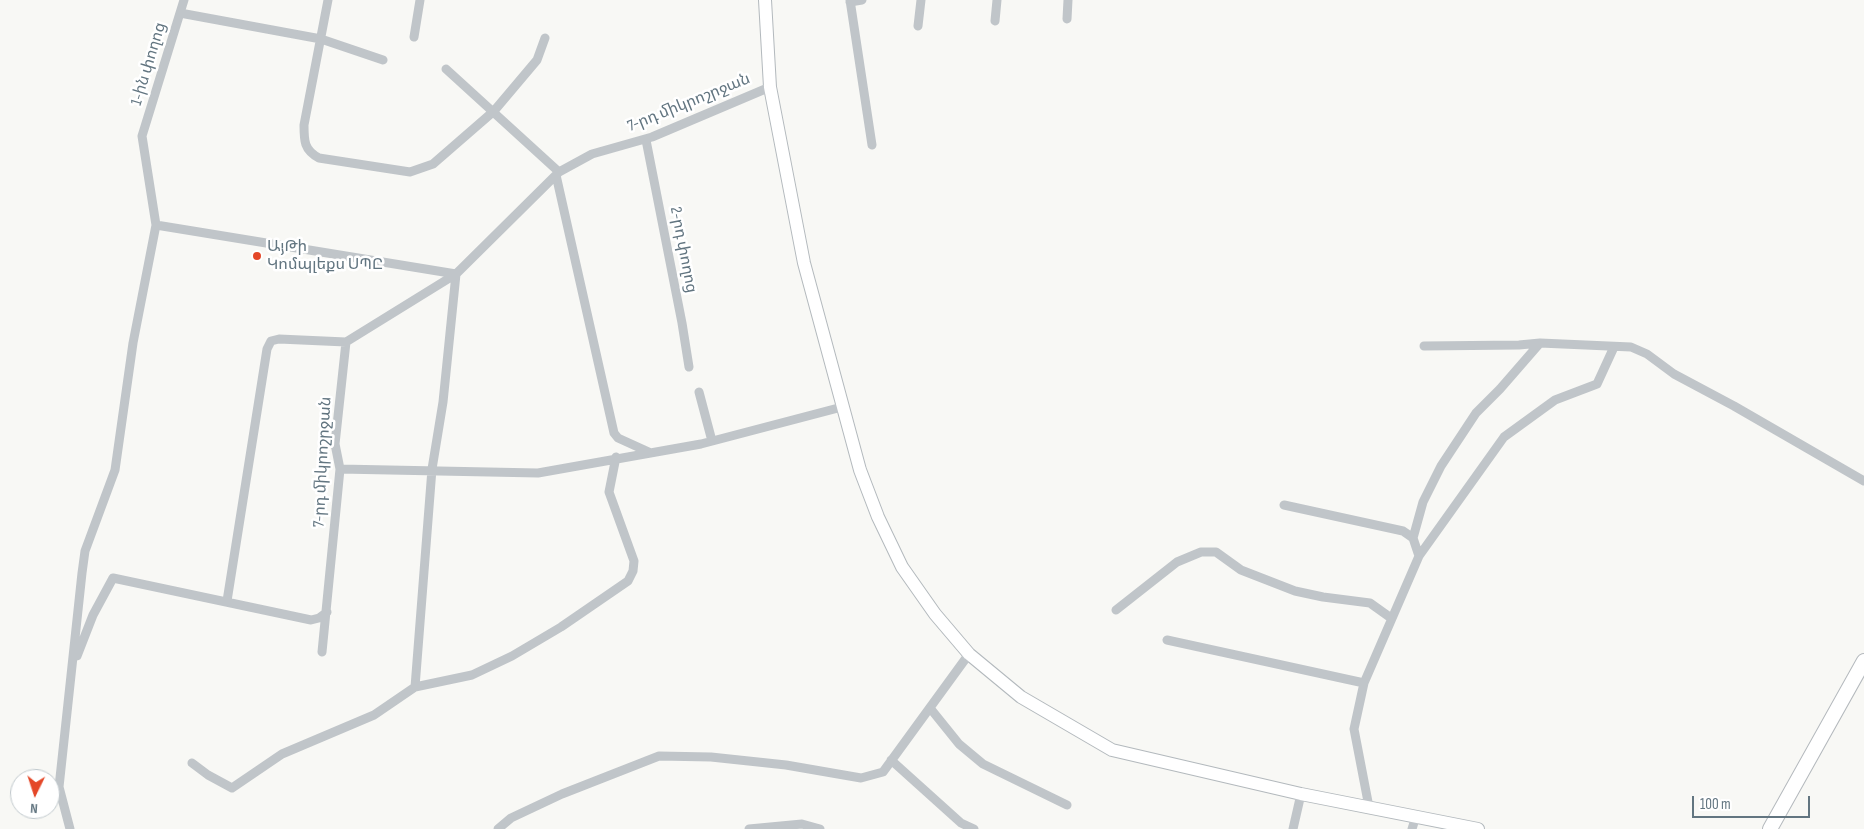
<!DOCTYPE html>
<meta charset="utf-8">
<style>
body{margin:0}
#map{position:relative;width:1864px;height:829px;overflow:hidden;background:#f8f8f5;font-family:"Sofia Sans Condensed",sans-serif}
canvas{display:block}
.north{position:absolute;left:10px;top:769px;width:50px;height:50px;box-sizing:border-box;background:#fff;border:1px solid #c0c8cc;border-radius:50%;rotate:184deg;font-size:14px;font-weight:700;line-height:20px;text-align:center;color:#627580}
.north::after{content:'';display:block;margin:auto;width:18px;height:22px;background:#e44728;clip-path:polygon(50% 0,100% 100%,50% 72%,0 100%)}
.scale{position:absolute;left:1692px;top:796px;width:118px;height:22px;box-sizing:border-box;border:2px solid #627580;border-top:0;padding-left:6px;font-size:15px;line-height:18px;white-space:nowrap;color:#627580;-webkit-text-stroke:4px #fff;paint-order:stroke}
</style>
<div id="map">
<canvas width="1864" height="829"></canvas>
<div class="north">N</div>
<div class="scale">100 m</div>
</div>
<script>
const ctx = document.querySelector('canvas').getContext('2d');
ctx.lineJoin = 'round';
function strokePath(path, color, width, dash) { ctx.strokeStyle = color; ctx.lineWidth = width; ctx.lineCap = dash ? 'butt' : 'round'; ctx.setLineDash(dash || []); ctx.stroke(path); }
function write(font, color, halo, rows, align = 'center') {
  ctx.font = font + ' "Sofia Sans Condensed","Noto Sans Armenian",sans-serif'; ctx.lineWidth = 5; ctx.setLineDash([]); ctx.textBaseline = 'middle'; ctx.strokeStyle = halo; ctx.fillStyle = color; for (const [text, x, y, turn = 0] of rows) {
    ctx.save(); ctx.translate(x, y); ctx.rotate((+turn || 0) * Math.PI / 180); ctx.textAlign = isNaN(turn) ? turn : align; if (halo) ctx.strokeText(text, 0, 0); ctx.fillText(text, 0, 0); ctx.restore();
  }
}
const street = new Path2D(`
 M328,0L304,125C304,141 304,150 319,158L410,172L433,164L494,111L537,60L545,38
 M850,0L872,145
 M850,2L862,0
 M180,13L321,39L383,60
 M1067,19L1068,0
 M995,21L997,0
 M918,26L921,0
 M414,37L420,0
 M446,69L559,172
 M646,140L682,323L689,367
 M556,175L614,433L618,438L651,453
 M156,225L456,274L559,172L592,154L652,137L770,87
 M1424,346L1519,345L1540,343L1631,347L1647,354L1674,374L1734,406L1864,481
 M699,392L712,441
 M340,469L538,473L701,444L842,407
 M1284,505L1403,531L1413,538L1419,556
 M1413,538L1423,502L1441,466L1476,413L1500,389L1540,343
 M227,601L267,349L271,341L279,339L346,342
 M1116,610L1177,562L1201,552H1216L1241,570L1295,591L1323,597L1370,603L1391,618
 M1167,640L1364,683
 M322,652L340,469L335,444L346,342L456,274L443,402L432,469L415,687
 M77,656L93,615L113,578L311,620L319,618L327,612
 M930,708L959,744L983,764L1067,805
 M891,760L961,823L974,829
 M192,763L208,775L232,788L282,754L374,715L415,687L472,675L512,656L561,627L628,581L633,571L634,561L609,492L616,457
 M1369,807L1354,729L1364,683L1419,556L1504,437L1555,400L1597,384L1614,347
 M70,829L59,787L82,573L85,551L115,470L133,343L156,225L142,136L184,0
 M498,829L511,818L562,794L659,756L711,757L786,765L861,778L883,772L969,654
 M749,829L802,824L820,829
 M1293,829L1301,794
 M1412,829L1416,816`);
const secondary = new Path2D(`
 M765,0L770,87L804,263L860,470L878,517L902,567L935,614L969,654L1021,697L1112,750L1301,794L1478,829`);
const primary = new Path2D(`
 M1770,829L1864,661`);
const markers = [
 [257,256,5,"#e44728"]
];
const streetNames = [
 ["1-ին փողոց",149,64,-73],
 ["7-րդ միկրոշրջան",689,103,-22],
 ["2-րդ փողոց",683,250,79],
 ["7-րդ միկրոշրջան",323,462,-87]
];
const poiNames = [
 ["ԱյԹի",267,247],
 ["Կոմպլեքս ՍՊԸ",267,265]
];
strokePath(secondary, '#b3b9bd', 14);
strokePath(primary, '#b4b9bd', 16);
strokePath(street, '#c0c5c9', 9);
strokePath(secondary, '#fff', 12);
strokePath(primary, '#fff', 14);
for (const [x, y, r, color] of markers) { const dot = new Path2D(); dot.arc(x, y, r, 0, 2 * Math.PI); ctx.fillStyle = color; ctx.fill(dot); strokePath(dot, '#fff', 2); }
write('16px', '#627580', '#fff', streetNames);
write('16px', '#627580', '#fff', poiNames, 'left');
</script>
